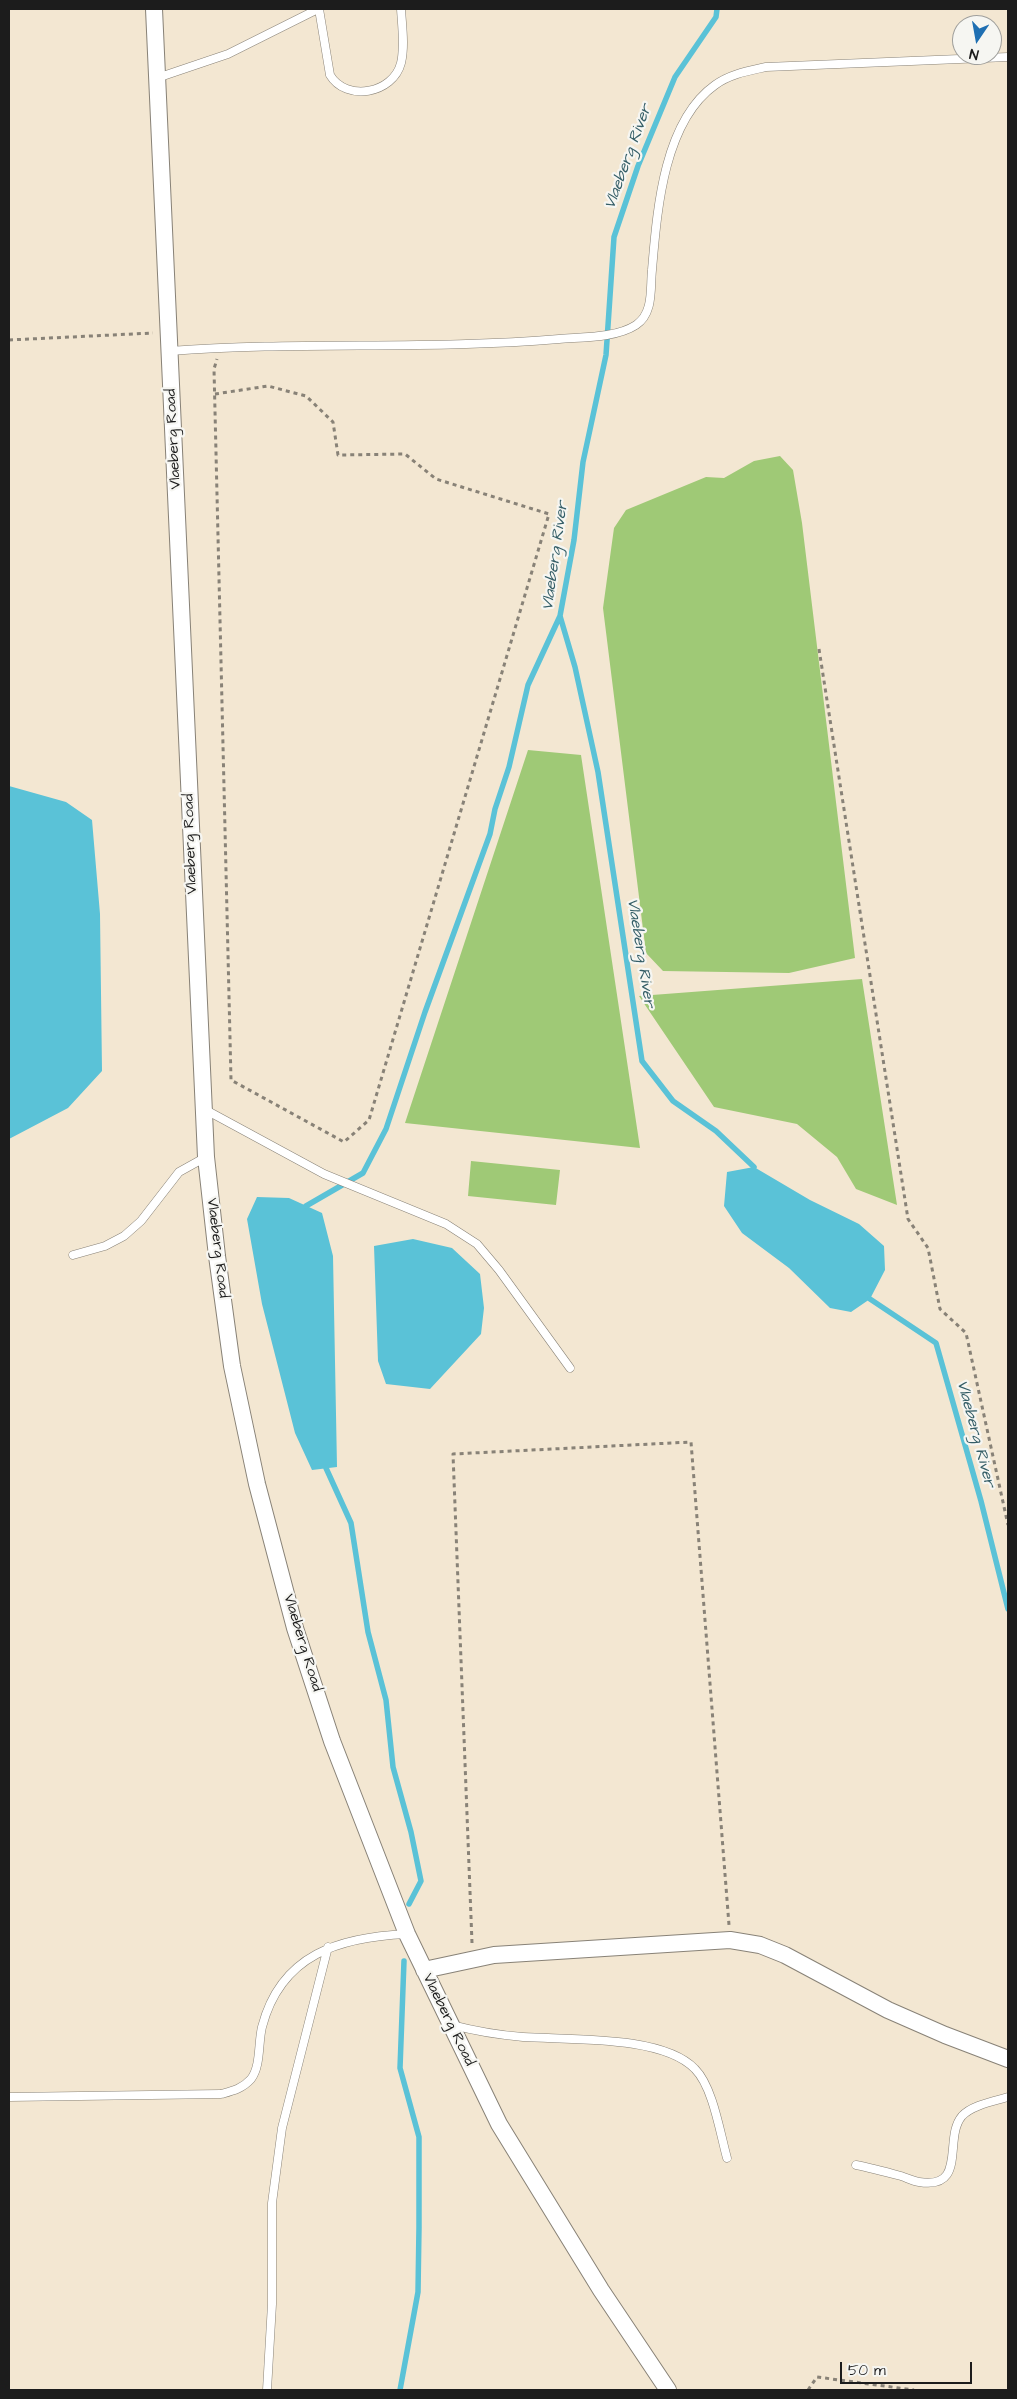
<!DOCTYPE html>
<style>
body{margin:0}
#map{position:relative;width:1017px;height:2399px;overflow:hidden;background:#f3e7d2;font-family:"Architects Daughter",sans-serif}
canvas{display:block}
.frame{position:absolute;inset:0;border:10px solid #1c1c1c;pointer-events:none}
.north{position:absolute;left:952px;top:15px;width:50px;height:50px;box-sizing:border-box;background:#f6f6f2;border:1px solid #9f9f9c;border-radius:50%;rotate:192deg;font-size:14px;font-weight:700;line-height:20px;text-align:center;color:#1c1c1c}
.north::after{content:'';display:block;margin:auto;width:18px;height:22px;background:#1f6fb2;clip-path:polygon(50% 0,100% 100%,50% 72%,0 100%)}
.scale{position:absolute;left:840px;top:2362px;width:132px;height:22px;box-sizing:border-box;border:2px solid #1c1c1c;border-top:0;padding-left:6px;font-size:15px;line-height:18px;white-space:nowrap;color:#1c1c1c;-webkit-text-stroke:4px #f6f6f2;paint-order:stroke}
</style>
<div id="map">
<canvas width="1017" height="2399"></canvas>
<div class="frame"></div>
<div class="north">N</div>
<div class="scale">50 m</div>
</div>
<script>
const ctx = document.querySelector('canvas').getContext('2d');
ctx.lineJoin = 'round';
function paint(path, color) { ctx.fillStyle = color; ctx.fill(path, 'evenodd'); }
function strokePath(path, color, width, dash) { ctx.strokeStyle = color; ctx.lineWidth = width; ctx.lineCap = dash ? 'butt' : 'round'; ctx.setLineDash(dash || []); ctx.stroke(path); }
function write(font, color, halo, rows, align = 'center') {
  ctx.font = font + ' "Architects Daughter",sans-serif'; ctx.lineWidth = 4.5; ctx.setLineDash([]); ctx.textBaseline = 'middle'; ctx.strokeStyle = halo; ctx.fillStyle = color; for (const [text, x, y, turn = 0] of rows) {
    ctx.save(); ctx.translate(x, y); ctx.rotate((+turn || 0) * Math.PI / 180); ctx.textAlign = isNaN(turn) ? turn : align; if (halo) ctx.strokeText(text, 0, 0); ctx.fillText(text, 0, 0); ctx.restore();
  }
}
const green = new Path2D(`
 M780,456L793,470L802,523L855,958L789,973L663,971L646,953L603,608L614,528L626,510L706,477L724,478L754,461Z
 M528,750L581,755L640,1148L405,1123Z
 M862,979L897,1205L856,1189L837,1157L797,1124L714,1107L639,996Z
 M471,1161L560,1170L556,1205L468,1196Z`);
const water = new Path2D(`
 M9,786L66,802L92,820L100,914L102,1071L68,1108L9,1139Z
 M754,1167L810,1200L859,1224L884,1246L885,1270L870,1299L851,1312L830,1308L789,1268L742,1233L724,1206L727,1172Z
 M257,1197L289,1198L322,1213L333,1256L337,1467L312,1470L295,1433L262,1304L247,1219Z
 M413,1239L452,1248L480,1274L484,1308L481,1334L430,1389L386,1384L378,1361L374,1246Z`);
const stream = new Path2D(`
 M717,9L716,17L675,77L638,166L614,237L606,355L583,462L574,540L560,616L575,667L598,772L642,1061L673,1101L716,1131L754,1167
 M306,1206L363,1173L386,1129L425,1012L490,834L495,809L509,767L528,685L560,616
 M870,1299L936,1343L981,1501L1008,1609
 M326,1468L351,1523L368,1632L386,1700L393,1767L411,1832L421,1881L409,1904
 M400,2390L418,2292L419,2227V2137L400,2068L404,1961`);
const path = new Path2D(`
 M9,340L153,333
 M215,394L268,386L306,396L333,422L338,455L405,454L436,479L549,514L369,1120L344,1142L231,1080L214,369L217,359
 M819,649L908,1219L928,1248L940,1309L966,1333L1008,1525
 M472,1943L453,1454L691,1442L729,1925
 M808,2390L817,2377L914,2390`);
const lane = new Path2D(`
 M319,9L330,75C346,102 393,94 401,63C405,46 402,26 401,9
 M157,78L228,54L318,9
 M170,351C299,341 430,350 559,339C583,337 616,338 636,325C654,313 650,288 652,270C657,212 663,122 715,85C730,74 748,71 766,67L1008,57
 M204,1109L324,1174L446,1224L477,1244L499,1270L570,1368
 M73,1255L105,1246L124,1236L141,1221L179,1172L206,1157
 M452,2025C475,2031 499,2035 523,2037C569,2040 663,2035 695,2069C713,2087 720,2133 727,2158
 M9,2097L221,2094C232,2091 242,2089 251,2079C261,2066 258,2043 262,2027C281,1954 340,1937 407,1934
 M856,2165C871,2168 886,2172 901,2176C907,2178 913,2181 919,2182C968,2190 943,2138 962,2116C972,2105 995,2101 1008,2097
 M267,2390L272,2304V2203L282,2128L328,1947`);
const street = new Path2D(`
 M154,9L206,1157L217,1256L232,1366L257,1484L295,1628L332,1741L407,1934L499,2124L601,2290L668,2390
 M424,1970L494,1955L730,1940L760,1945L785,1955L888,2010L945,2035L1008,2059`);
const streetNames = [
 ["Vlaeberg Road",174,439,-93],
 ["Vlaeberg Road",191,844,-92],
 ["Vlaeberg Road",217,1248,83],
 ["Vlaeberg Road",302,1643,73],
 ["Vlaeberg Road",448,2020,64]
];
const waterNames = [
 ["Vlaeberg River",629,157,-70],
 ["Vlaeberg River",556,556,-82],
 ["Vlaeberg River",640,953,81],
 ["Vlaeberg River",975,1434,75]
];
paint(green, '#9fc976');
paint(water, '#5ac2d7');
strokePath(stream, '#5ac2d7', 5.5);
strokePath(lane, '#888277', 9);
strokePath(street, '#888277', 18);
strokePath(path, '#888277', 3, [4, 4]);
strokePath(lane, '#fff', 8);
strokePath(street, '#fff', 16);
write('15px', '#1c1c1c', '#f6f6f2', streetNames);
write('italic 16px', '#355e67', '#f6f6f2', waterNames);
</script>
